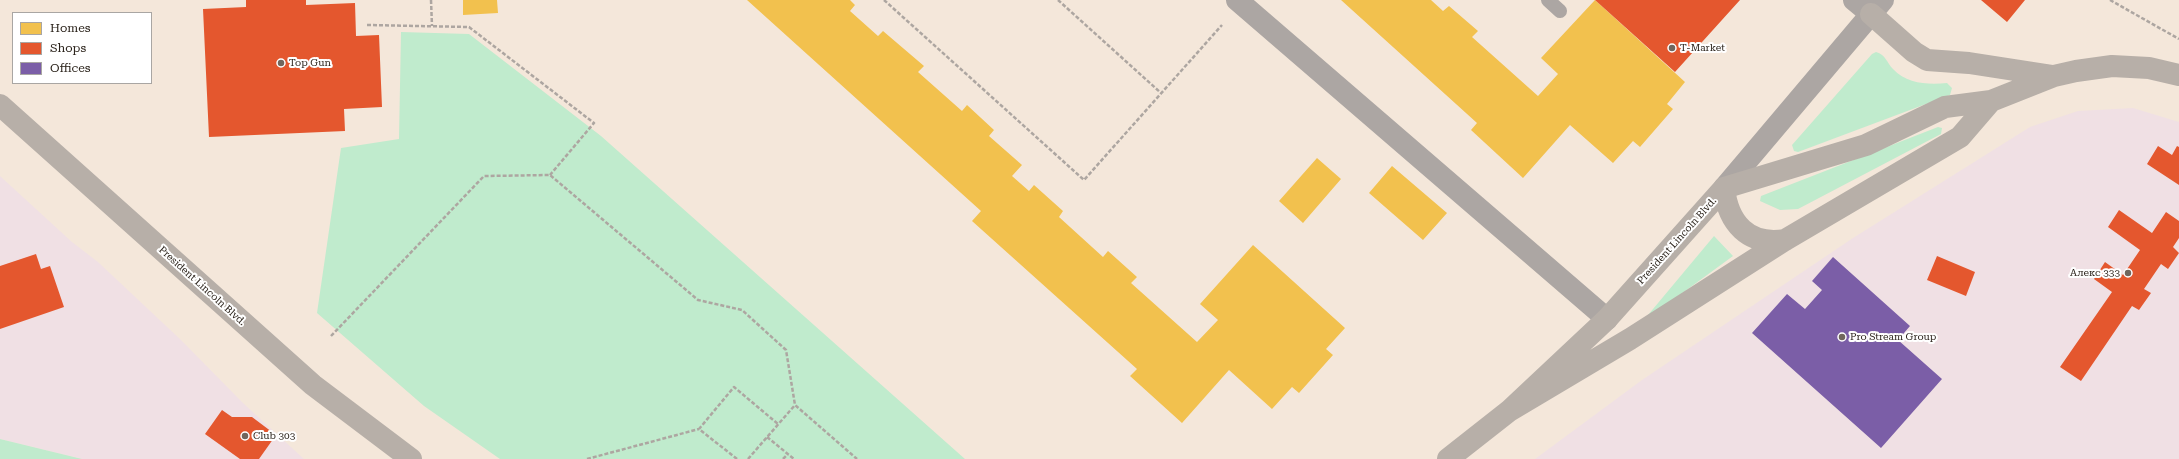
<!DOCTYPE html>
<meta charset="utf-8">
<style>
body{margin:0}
#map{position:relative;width:2179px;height:459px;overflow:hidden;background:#f4e7da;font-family:"Roboto Serif",serif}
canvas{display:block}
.legend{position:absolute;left:12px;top:12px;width:140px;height:72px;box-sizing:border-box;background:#fff;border:1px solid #a9a6a3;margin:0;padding:5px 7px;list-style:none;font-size:12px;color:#292119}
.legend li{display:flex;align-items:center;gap:8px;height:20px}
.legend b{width:20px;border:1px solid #a9a6a3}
</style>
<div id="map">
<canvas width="2179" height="459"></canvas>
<ul class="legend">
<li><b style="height:11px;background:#f2c14e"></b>Homes</li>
<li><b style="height:11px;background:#e4572e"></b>Shops</li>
<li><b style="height:11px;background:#7b5ea7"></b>Offices</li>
</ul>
</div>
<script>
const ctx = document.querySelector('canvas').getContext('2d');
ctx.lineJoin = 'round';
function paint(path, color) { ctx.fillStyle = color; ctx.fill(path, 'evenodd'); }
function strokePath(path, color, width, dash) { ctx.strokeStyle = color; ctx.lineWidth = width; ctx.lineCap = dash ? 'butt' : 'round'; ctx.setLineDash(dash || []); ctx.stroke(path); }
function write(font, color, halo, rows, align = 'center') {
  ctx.font = font + ' "Roboto Serif",serif'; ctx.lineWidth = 4; ctx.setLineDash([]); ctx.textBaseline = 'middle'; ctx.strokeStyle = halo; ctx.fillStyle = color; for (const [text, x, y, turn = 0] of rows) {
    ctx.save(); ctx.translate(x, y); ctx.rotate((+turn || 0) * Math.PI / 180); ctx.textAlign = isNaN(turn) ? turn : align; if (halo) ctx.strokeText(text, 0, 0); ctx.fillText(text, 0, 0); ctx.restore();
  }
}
const commercial = new Path2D(`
 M2133,108L2179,122V459H1535L1642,380L1853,238L2030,127L2078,111Z
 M0,176L72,242L98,262L181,340L243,403L304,459H82L0,439Z`);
const green = new Path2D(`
 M401,32L469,34L601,136L965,459H500L424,406L317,313L341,148L399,139Z
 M1876,52C1886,55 1887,63 1893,69C1907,84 1929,85 1947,83L1952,88L1950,95L1798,152L1794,151L1792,145L1872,54Z
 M1938,127L1942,128L1941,134L1798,209L1780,210L1760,201L1761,196Z
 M1714,236L1733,256L1651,316L1648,315Z
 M0,439L82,459H0Z`);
const homes = new Path2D(`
 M463,0H497L498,13L463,15Z
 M747,0H850L855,5L850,11L878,36L883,31L924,66L918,72L962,111L967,105L994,130L989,136L1022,165L1012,176L1029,191L1034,185L1063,211L1059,217L1103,257L1108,251L1137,277L1131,283L1197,342L1218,320L1200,304L1253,245L1345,328L1326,349L1333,355L1299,393L1292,387L1272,409L1229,370L1182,423L1130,376L1137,369L972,221L981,211Z
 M1341,0H1431L1443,11L1449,6L1478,31L1472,37L1538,96L1558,74L1541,58L1595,0L1685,82L1667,104L1673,109L1640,147L1633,141L1613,163L1570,125L1523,178L1471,130L1477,123Z
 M1317,158L1341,179L1303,223L1279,201Z
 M1392,166L1447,213L1423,240L1369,193Z`);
const shops = new Path2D(`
 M246,0H306V5L355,3L356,36L379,35L382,107L344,109L345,131L209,137L203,9L246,7Z
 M1595,0H1740L1675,72Z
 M1981,0H2025L2007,22Z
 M2158,146L2172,155L2177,146L2179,147V185L2147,164Z
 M2119,210L2152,233L2166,212L2179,221V238L2173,247L2179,253L2168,269L2161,264L2144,289L2151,293L2139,310L2132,306L2081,381L2060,367L2112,292L2094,279L2105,262L2123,275L2140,250L2108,227Z
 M36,254L41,269L50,266L64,307L0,329V266Z
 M1937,256L1975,272L1966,296L1927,280Z
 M222,410L232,417H252L276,435L259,459H240L205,434Z`);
const offices = new Path2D(`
 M1833,257L1910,326L1898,340L1942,379L1881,448L1752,333L1787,294L1805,309L1822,290L1812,281Z`);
const path = new Path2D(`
 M431,0L432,26
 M884,0L1084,180L1222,25
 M1058,0L1161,93
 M2110,0L2179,39
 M367,25L469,27L594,123L550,175
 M331,336L484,176L550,175L698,300L742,310L786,350L795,405L857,459
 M767,437L794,459
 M587,459L699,429
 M737,459L699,429L734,387L778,424
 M748,459L795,405
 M783,459L788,454`);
const lane = new Path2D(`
 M1548,0L1560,11`);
const street = new Path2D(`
 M1237,0L1607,319
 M1854,0L1871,14
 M1724,188L1883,0`);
const secondary = new Path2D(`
 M1871,14L1914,52L1927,60L1969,63L2053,76
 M0,105L313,385L411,459
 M1724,188L1866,145L1945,107L1991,101L2054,76L2076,71L2112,66L2149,68L2179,75
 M1724,188C1728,223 1748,246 1785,240
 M1509,411L1630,339L1785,240L1960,137L1991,101
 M1448,459L1509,411L1607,319L1724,188`);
const markers = [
 [1672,48,4,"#70665d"],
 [281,63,4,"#70665d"],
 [2128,273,4,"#70665d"],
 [1842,337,4,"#70665d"],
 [245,436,4,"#70665d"]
];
const poiNames = [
 ["T-Market",1680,48],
 ["Top Gun",289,63],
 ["Алекс 333",2120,273,"right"],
 ["Pro Stream Group",1850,337],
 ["Club 303",253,436]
];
const streetNames = [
 ["President Lincoln Blvd.",1677,241,-48],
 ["President Lincoln Blvd.",202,286,42]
];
paint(commercial, '#f0e0e4');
paint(green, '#c0ebcd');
paint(homes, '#f2c14e');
paint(shops, '#e4572e');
paint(offices, '#7b5ea7');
strokePath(path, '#ada6a1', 2.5, [4, 2]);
strokePath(lane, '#aca6a3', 14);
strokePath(street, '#aca6a3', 22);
strokePath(secondary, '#b7afa8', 22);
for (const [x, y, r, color] of markers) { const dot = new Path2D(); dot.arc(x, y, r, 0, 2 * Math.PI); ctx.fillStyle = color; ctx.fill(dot); strokePath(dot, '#fff', 1.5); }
write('10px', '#292119', '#fff', poiNames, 'left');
write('10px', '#292119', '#fff', streetNames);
</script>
